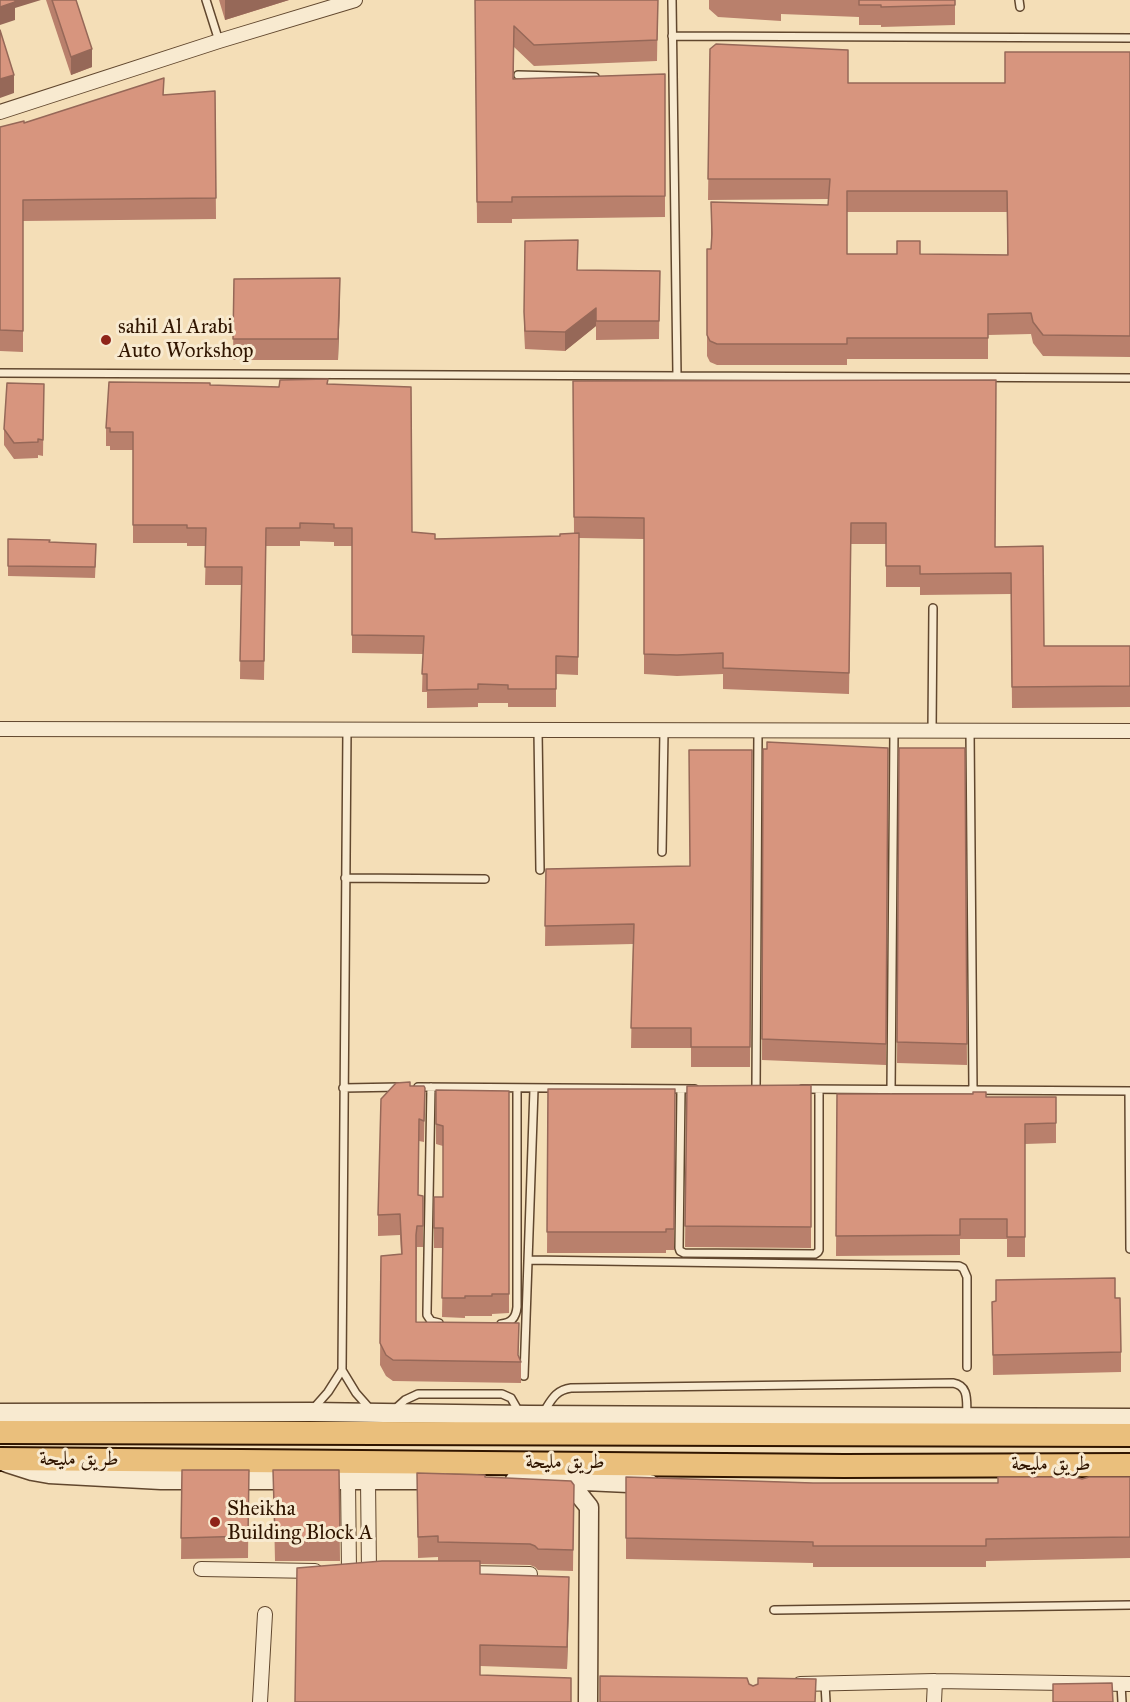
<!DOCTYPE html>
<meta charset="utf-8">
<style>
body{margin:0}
canvas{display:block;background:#f4deb7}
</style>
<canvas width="1130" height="1702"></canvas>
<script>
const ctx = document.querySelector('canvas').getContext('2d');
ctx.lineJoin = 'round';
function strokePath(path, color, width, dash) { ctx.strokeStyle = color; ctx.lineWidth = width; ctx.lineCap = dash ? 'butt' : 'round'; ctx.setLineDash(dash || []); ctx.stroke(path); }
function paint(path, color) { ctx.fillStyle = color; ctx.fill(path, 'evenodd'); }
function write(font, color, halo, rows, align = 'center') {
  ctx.font = font + ' "IM FELL Great Primer",Amiri,serif'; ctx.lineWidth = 6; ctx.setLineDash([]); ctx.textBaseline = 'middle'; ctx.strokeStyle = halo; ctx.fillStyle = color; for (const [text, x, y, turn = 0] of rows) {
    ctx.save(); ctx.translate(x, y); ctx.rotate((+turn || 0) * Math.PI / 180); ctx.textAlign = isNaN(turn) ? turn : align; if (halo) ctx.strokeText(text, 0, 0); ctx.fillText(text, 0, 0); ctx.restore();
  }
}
const service = new Path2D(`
 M206,0L219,41
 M672,0L677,375
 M1019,0L1020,7
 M672,36L1130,38
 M518,75L595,77
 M0,373L1130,378
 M347,729L342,1370L356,1393L371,1410
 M538,731L540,870
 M932,731L933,608
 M970,731L973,1090
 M662,852L664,731
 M345,878L485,879
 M418,1087L695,1089
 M431,1087L427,1311V1315L431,1321L439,1323
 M343,1088L401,1087
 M681,1089L679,1248L680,1251L684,1253L815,1254L818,1252L819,1250V1090
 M756,1089L758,731
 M802,1089L1130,1091
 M891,1090L894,731
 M1129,1091L1130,1249
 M528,1260L959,1266L963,1268L967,1277V1367
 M501,1324C511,1323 516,1318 517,1307V1088
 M524,1376L534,1089
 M313,1409L328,1392L342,1370
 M394,1410L405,1400L418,1394H502L511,1398L519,1412
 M543,1413C551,1401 555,1390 571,1388L953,1383C970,1386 966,1402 967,1415
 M774,1610L1130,1605
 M825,1684L826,1702
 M1121,1684L1122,1702`);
const minor = new Path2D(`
 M0,112L219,41L355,0
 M0,729L1130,731
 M348,1480L349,1571
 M368,1480L369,1571
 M201,1569L315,1571
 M463,1573L530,1574
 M800,1684L935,1681L1130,1684
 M260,1702L265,1614
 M934,1702L935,1681`);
const tertiary = new Path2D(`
 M0,1413L310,1412L529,1415L1130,1418
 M7,1463L32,1471L49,1474L161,1480H440
 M515,1480H563L650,1484
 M563,1480L577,1492L589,1507L588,1702`);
const primary = new Path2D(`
 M0,1432L1130,1435
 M0,1459L844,1466L1130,1465`);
const wall = new Path2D(`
 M46,0H76L92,67L71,75Z
 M219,0H289L225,20Z
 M475,0H658L657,61L534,66L514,47V79L665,74V217L512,219V223H477Z
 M709,0H955V25L881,27V25H859V17L781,14V21L718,17L709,9Z
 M710,49L848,83H1005L1130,52V357L1043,356L1033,343L1031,334L988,335V359H847V365H717L710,362L707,356V249H711V202L828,205L829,199L708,200ZM847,212H1007V255L847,254Z
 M215,91L216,219L23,221V352L0,351V127L164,95Z
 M525,241L577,270L660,271L659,339L596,340V326L565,351L525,349L524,330Z
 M234,279L340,299L338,360H233Z
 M573,381L995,547L1043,546L1044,646H1130V707L1012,708L1011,594L920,595V587H886V544H851L849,694L723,689V674L677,676L644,674V539L579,538L578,675L556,674V707H508V703H478V707L427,708V692H422L423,654L352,653V546H334V542L300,541V546H266L264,680L240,679L241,585H205L206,546H187V543H133V450H110V446H106V428L210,385L279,387L327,384L412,532L435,539L560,536L574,534Z
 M44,384L43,456L38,455V458L14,459L4,445V429Z
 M8,539L50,542L96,555L95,578L8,576Z
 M888,748L886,1065L762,1060L763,749Z
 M899,748H965L967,1065L897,1063Z
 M752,750L750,1067H691V1048H631L633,944L545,946L546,869L690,866Z
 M811,1085V1248L685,1247L687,1086Z
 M410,1086L425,1088L424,1142L419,1141L418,1195L423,1217V1247H417L416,1322L519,1356L521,1362V1383L393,1381L386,1376L380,1365L381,1256L401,1254L400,1235L378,1236V1215Z
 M548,1089H675L674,1250H666V1253H547Z
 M436,1090L509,1091V1313L492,1314V1316H465V1318L442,1317L443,1248H434V1197H443V1146L436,1144Z
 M837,1094L986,1097H1056V1143L1025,1144V1257H1007V1239H960V1255L836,1256Z
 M1115,1298L1121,1352V1372L993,1375L992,1302Z
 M182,1470H249L248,1558L181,1559Z
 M273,1470H339L340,1561H275Z
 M417,1473L485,1477L574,1485L573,1571L538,1570L535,1567L530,1565L480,1564V1574L569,1598L567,1669L480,1666L295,1702L438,1561V1557L418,1558Z
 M626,1477L813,1483H998L1130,1477V1558L986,1561V1567H813V1563L626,1559Z`);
const shadedWall = new Path2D(`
 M12,0H41L15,8V20L0,25V7Z
 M225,0H289L225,20Z
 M92,49V67L71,75V57Z
 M14,75V93L0,98V79Z
 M340,278V299L338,360V339Z
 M596,308V326L565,351V332Z
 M569,1577V1598L567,1669V1647Z`);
const building = new Path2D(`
 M0,0H15V2L0,7Z
 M52,0H76L92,49L71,57Z
 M475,0H658L657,40L534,45L514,26L513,79L665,74V196L512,197V202H477Z
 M859,0H955V5L881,7V5H859Z
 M0,30L14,75L0,79Z
 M716,44L848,50V83H1005V52H1130V336L1043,335L1033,322L1031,313L988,314V338H847V344H717L710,341L707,335V249H711L712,234L711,202L828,205L830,179H708L710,49ZM847,191H1007L1008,255L920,254V241H897V254H847Z
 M164,78L163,95L215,91L216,198L23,200V331L0,330V127L24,121V123Z
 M578,240L577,270L660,271L659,321H596V308L565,332L525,331L524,312L525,241Z
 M340,278L338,339H233L234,279Z
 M328,379L327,384L411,387L412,532L435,534V539L560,536V534L579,533L578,657L556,656V689H508V685L478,684V689L427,690V674H422L424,636L352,635V528H334V524L300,523V528H266L264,661H240L242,567H205L206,528H187V525H133V432H110V428H106L109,382L210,383V385L279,387L280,380Z
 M996,380L995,547L1043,546L1044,646H1130V686L1012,687L1011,573L920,574V566H886V523H851L849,673L723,668V653L677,655L644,654V518L574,517L573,381Z
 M7,383L44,384L43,440L38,439V442L14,443L4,429Z
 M8,539L50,540L49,542L96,544L95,567L8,566Z
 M767,742L888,748L886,1044L762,1039L763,749H767Z
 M899,748H965L967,1044L897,1042Z
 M689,750H752L750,1047H691V1028H631L634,924L545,926L546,869L690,866Z
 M410,1082V1086H424L425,1088L424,1121L419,1119L418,1195L423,1196V1226H417L416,1235V1322L519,1323L518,1355L521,1362L393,1360L386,1355L380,1343L381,1256L402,1254L400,1214L378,1215L381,1099L396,1083Z
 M811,1085V1227L685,1226L687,1086Z
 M548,1089H675L674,1229H666V1232H547Z
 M436,1090L509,1091V1294H492V1296H465V1298H442L443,1228H434V1197H443V1126L436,1124Z
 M973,1092H986V1097H1056V1123L1025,1124V1237H1007V1219H960V1235L836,1236L837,1094H973Z
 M1115,1278V1298H1120L1121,1352L993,1355L992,1302L996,1301V1280Z
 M182,1470H249L248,1536L181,1538Z
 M273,1470H339L340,1539L275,1540Z
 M417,1473L485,1475V1477L571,1481L574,1485L573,1550L538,1549L535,1546L530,1544L438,1542V1536L418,1537Z
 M626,1477L813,1483H998V1477H1075L1082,1479L1089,1477H1130V1537L986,1539V1546H813V1542L626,1538Z
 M382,1561H480V1574L569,1577L567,1647L480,1645V1675L571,1678V1702H295L297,1568Z
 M600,1676L747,1678L749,1684L753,1686L758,1684V1678L816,1679L815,1702H600Z
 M1112,1683L1113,1702H1053V1684Z`);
const markers = [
 [106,340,6,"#8f2418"],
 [215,1522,6,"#8f2418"]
];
const poiNames = [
 ["sahil Al Arabi",118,328],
 ["Auto Workshop",118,352],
 ["Sheikha",227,1510],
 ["Building Block A",227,1534]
];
const streetNames = [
 ["طريق مليحة",79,1460],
 ["طريق مليحة",565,1463],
 ["طريق مليحة",1051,1465]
];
strokePath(service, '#61472e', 10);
strokePath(minor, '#61472e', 16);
strokePath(tertiary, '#61472e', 21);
strokePath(primary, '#301500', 26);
strokePath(service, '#f8ead0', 7);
strokePath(minor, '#f8ead0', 14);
strokePath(tertiary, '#f8ead0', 18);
strokePath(primary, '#eabf7c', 22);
paint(wall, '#b9806c');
paint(shadedWall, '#966858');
paint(building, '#d7957e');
strokePath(building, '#966858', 1.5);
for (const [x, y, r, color] of markers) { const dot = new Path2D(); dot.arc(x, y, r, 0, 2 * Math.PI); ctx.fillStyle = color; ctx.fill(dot); strokePath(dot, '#f8ead0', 2); }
write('21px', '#301500', '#f8ead0', poiNames, 'left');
write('21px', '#301500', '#f8ead0', streetNames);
</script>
